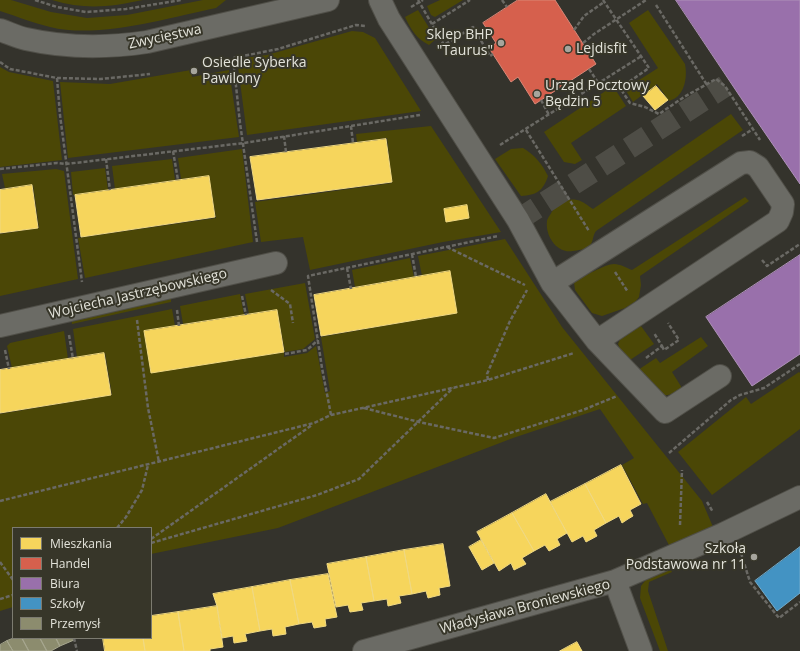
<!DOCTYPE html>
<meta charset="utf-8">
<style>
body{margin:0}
#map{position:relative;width:800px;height:651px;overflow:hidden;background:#34332c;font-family:"Open Sans",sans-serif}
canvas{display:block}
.legend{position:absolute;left:12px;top:527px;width:140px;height:112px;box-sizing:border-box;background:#373629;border:1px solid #7c7b70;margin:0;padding:5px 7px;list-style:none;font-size:12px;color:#e3e3da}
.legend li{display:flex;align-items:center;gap:8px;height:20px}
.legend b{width:20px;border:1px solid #7c7b70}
</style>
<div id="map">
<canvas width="800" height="651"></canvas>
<ul class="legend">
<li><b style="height:11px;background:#f6d55c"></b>Mieszkania</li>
<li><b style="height:11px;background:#d6604d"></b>Handel</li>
<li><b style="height:11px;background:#9970ab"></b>Biura</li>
<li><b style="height:11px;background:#4393c3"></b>Szkoły</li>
<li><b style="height:11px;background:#8c8c6e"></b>Przemysł</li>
</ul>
</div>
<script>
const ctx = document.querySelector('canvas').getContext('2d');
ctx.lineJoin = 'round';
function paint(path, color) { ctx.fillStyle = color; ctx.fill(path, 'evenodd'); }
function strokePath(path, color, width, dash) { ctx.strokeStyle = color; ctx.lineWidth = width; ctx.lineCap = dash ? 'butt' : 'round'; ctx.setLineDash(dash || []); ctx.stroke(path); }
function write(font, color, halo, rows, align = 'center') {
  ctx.font = font + ' "Open Sans",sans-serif'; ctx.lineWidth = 4; ctx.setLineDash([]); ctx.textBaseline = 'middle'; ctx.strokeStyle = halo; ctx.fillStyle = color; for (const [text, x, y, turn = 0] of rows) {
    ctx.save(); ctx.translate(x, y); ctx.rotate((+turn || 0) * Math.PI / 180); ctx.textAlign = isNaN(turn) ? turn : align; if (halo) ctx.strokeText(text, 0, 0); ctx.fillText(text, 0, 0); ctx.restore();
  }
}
const green = new Path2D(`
 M0,0H11L51,12L87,18L127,15L203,0H226L216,8C168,18 98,39 50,27C33,23 16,16 0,11Z
 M52,0H143C110,7 85,10 52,0Z
 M440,0H463L435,17L431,15L427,6Z
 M418,10L436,39L429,45C417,39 411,30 405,17Z
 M648,10L685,64C687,74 686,88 678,96C676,98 672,100 669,101L657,84L633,102L625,89L658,68L629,23Z
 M352,31L363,32L375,38L421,111L247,135L237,59L267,55Z
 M0,67L9,72L53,81L62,160L0,167Z
 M191,70L192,77L229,70L239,137L68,158L60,82L110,84Z
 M613,86L626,106L571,143L582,160L575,164L564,162L544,132Z
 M731,114L743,130L596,231C592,236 594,243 588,247C584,250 578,250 573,251C557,254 545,236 547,221C547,220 549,216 550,215C556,204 564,198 577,200C583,201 588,206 593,209Z
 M431,126L501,232L443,242L310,270L303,237L261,242L255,202L392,183L387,138L357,142L356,134Z
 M523,148C535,155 542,164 548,176C543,191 537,195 521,196L495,159L511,149Z
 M242,149L253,242L85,278L78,238L216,218L209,176L181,179L178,158Z
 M172,159L175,180L115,189L112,166Z
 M105,168L108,190L73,195L71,172Z
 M56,169L64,171L78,279L0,296V234L39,228L33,185L5,188L2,174Z
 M745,197L749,201L640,276L641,285L639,297L635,302L625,308L602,316L592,313L575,290L574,282C583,277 605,264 614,264C620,264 627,268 632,270Z
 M505,239L562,327L702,501L713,527L671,549L647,503L643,504L622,465L634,458L600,409L513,438L278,528L151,554V528H13V607L0,611V414L112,395L105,353L77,357L73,329L172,309L175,326L144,331L151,373L284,352V357L307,353L316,346L325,393L330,391L321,337L457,313L450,271L422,276L418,256Z
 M410,258L414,277L355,287L352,270Z
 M305,283L315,339L303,349L285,352L277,310L249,314L245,294Z
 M240,294L244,315L183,324L180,306Z
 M171,297V302L72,324L71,317Z
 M641,326L654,344L627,362L623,356L618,344L621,337Z
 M64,331L68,359L12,368L7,346L10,343Z
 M701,337L708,346L672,372L682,388C675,394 669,396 660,395L635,372L656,358L660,363Z
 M799,372L800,373V429L712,495L678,452L746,397L751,404Z
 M670,568L672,572L649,582L648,591L668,651H660L640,598L641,586L648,577Z`);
const homes = new Path2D(`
 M656,86L668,100L655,110L643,96Z
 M386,139L392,182L257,200L250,157Z
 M209,176L215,217L81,237L75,195Z
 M32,185L38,228L0,233V190Z
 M467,205L469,218L446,222L444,209Z
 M450,271L457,313L321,336L314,295Z
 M277,310L284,352L151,373L144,331Z
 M104,353L111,395L0,413V370Z
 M621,465L641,504L630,510L633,516L628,519L622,523L619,516L606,523L585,484Z
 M585,484L606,523L594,530L597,536L586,542L583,536L572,542L550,502Z
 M546,494L567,533L557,539L560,545L549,551L545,545L534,551L512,513Z
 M512,513L534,551L522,558L526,564L514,570L511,563L499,571L477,532Z
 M481,540L494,563L482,570L469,547Z
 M443,544L450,586L439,588L440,595L428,598L426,591L412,594L404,550Z
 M404,550L412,594L399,596L401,603L388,606L387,599L374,601L366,557Z
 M366,557L374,601L361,603L363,610L357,611L350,612L348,605L336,607L327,564Z
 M328,574L337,617L325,619L326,626L314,628L312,622L299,624L290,580Z
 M290,580L299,624L285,627L286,634L273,636L272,629L260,631L252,587Z
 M252,587L260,631L245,634L247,641L234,643L233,636L222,638L217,606L213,594Z
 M217,606L223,647L210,649V651H184L178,612Z
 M178,612L184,651H145L143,638H151V616Z
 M103,638H143L145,651H105Z
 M577,642L582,651H560Z`);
const shops = new Path2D(`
 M518,0H555L596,64L535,104L518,77L511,82L489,48L496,43L483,23Z`);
const offices = new Path2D(`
 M676,0H800V184L741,98Z
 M800,255V354L752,386L706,317Z`);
const schools = new Path2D(`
 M800,547V593L777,611L755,581Z`);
const industry = new Path2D(`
 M14,638H22L29,651H13L7,641Z
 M22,638H40L47,651H29Z
 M40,638H56L60,646L51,651H47Z
 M56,638H72L74,640L60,646Z
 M7,641L13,651H0V645Z`);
const minorTunnel = new Path2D(`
 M518,220L725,86`);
const path = new Path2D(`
 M35,0L57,7L86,12L126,9L181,0
 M418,0L444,45L473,27L490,56L493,54
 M502,0L507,7
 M603,0L649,68L620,88L630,103L645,107L659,114L684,97L716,79L725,86L760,140
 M656,5L707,85
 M411,7L423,0
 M432,24L470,0
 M574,30L584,16L604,2
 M583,43L594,34L646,0
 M0,62L10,69L57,78L101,79L150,74
 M589,69L599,84
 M57,78L60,115L82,282
 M541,100L549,115
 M351,126L353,143
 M526,130L589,231
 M284,136L286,152
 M742,136L753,129
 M500,145L640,57
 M173,151L178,180
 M106,159L110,190
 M0,169L57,163L66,164L244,143L420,115
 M257,242L240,123L233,58L278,49L356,25L365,26
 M447,247L525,285
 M412,254L416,277
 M762,260L767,266L800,244
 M347,268L351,289
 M615,272L628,292
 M271,290L290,304L293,323
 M242,296L246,315
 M177,310L179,326
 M137,320L148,408L159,462
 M69,335L73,359
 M662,346L664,350L679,340L668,323
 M5,350L9,369
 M285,354L307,350L318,340
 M646,358L662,346L654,333
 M488,380L487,374L510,321L527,290
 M364,408L419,422L494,438L583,410L617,396
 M331,415L322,368L308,276L498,236
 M669,453L731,400L740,395L764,388L800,364
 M0,501L314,423L331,415L488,380L574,353
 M707,502L713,512
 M680,525L682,470
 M117,528L126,517L142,490L148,465
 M151,539L312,425
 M151,543L317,495L359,479L453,388
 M741,553L750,582L779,618L800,602
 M0,562L13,580
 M0,599L13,595
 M74,638L77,651`);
const minor = new Path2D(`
 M380,0L389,19L518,220L552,283L597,341L665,412L720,376
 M0,30C9,33 17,37 26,39C66,48 107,48 147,42L328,0
 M552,283L741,163L750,162L758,167L783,204L782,212L778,221L597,341
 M0,326L276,263
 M615,581L641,651
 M364,651L615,581L723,534L800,497`);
const markers = [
 [501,43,4,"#a6a59d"],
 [568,49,4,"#a6a59d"],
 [194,71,4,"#a6a59d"],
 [537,94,4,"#a6a59d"],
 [754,557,4,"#a6a59d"]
];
const poiNames = [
 ["Sklep BHP",493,35,"right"],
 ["\"Taurus\"",493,51,"right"],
 ["Lejdisfit",576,49],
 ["Osiedle Syberka",202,63],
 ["Pawilony",202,79],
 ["Urząd Pocztowy",545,86],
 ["Będzin 5",545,102],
 ["Szkoła",746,549,"right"],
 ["Podstawowa nr 11",746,565,"right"]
];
const streetNames = [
 ["Zwycięstwa",165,37,-12],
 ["Wojciecha Jastrzębowskiego",138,294,-13],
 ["Władysława Broniewskiego",525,607,-15]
];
paint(green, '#4b4706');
paint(homes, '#f6d55c');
strokePath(homes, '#f0d982', 1);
paint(shops, '#d6604d');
strokePath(shops, '#da8777', 1);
paint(offices, '#9970ab');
strokePath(offices, '#af92b9', 1);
paint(schools, '#4393c3');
strokePath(schools, '#73abca', 1);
paint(industry, '#8c8c6e');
strokePath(industry, '#a6a68e', 1);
strokePath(minorTunnel, '#4e4d46', 22, [22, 11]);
strokePath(minor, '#504f48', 24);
strokePath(path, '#6a6964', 2.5, [4, 2]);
strokePath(minor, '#6b6b65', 22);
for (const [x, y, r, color] of markers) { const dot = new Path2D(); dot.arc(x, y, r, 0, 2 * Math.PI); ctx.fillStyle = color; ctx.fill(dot); strokePath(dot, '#373629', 1.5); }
write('14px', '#e3e3da', '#373629', poiNames, 'left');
write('14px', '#e3e3da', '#373629', streetNames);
</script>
